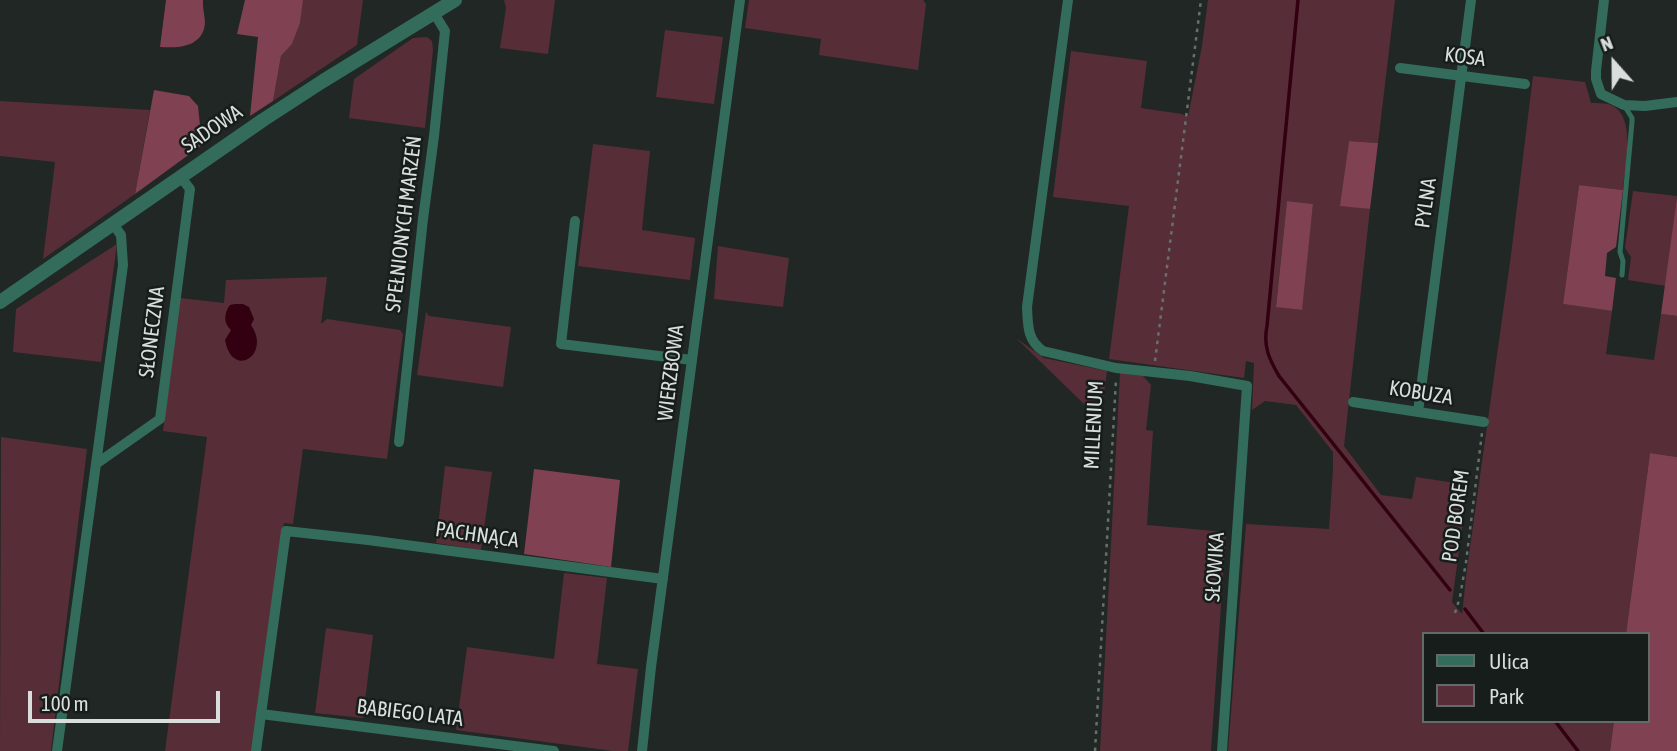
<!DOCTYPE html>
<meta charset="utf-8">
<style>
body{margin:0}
#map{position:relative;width:1677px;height:751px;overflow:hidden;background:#202724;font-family:"Asap Condensed",sans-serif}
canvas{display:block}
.legend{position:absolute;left:1422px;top:632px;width:228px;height:91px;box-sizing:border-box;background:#161d1b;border:2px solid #646a68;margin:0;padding:9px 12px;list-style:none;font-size:21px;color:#d9dedc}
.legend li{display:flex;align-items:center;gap:14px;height:35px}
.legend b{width:35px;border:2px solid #646a68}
.north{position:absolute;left:1579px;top:28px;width:70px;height:70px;-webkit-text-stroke:5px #161d1b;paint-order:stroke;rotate:339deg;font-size:19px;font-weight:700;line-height:28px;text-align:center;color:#d9dedc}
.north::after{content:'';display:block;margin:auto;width:24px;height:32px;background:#d9dedc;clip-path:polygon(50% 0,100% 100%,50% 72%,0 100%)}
.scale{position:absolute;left:28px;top:691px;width:192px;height:32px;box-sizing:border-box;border:4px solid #d9dedc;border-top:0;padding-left:9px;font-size:21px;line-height:24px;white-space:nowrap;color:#d9dedc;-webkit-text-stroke:5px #161d1b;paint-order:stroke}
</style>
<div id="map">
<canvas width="1677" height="751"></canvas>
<ul class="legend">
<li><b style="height:9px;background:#336c5b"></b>Ulica</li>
<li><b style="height:19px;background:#572e38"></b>Park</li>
</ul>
<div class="north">N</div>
<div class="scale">100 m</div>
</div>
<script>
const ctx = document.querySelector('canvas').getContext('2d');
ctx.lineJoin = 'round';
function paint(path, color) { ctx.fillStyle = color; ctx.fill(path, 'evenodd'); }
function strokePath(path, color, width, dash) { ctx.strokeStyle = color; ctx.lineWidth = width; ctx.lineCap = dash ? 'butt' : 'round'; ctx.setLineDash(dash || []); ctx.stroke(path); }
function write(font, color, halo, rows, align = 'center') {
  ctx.font = font + ' "Asap Condensed",sans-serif'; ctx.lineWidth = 5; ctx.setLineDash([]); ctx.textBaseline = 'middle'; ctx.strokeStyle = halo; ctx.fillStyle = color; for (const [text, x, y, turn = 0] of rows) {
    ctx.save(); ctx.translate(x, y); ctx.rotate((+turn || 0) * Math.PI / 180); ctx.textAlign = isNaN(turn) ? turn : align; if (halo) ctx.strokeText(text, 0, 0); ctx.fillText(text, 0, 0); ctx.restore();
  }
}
const green = new Path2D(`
 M302,0H363L357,45L273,101L281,56L292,44L300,23Z
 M504,0H555L548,54L500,48L506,8Z
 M749,0H923L926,4L918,70L819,55L821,39L745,28Z
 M1208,0H1395L1378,143L1349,141L1341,205L1370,209L1344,446L1381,495L1412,499L1416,477L1468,485L1452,602L1462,614L1467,569L1511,255L1533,76L1585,82L1591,103C1596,103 1603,103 1608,104C1638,112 1625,168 1623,190L1579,185L1563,304L1612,311L1606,354L1654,360L1661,314L1677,316V457L1650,453L1626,634H1423V721H1614L1610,751H1228L1246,524L1329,529L1333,468V452L1296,405L1265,401L1252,410L1254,363L1246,361L1244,378L1109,359L1129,206L1053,197L1071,51L1147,61L1141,108L1182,114L1188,117L1202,46ZM1287,201L1313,204L1301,310L1276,306Z
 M665,30L723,37L714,104L656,97Z
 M427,37L432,41L433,50L425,128L349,118L354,79L413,38Z
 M0,101L150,110L135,194L43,259L55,162L0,156Z
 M593,144L650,151L642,230L695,238L690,280L578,266Z
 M1633,191L1677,196L1666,286L1628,280L1631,257L1625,248Z
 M117,244L101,362L13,352L16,309Z
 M718,246L789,258L783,307L714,299Z
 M327,277L321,324L327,319L400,330L403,334L387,459L303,449L293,524L284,523L252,751H165L207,437L163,431L180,298L224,303L226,280Z
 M426,312L429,316L511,327L503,387L417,375Z
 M1016,338L1044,358L1107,371L1100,423L1094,422L1084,404Z
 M1120,373L1143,376L1151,385L1146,430L1153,431L1147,525L1226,532L1211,751H1100Z
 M1,437L87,449L51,751H0Z
 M445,466L492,472L481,550L436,543Z
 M564,573L607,578L597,664L638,669L628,751H613L456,730L467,647L554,659Z
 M326,628L373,635L363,718L315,713Z`);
const forest = new Path2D(`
 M166,0H203C202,9 207,21 204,29C198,48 176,48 160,47Z
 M245,0H303L300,23L292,44L281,56L273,101L250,116L258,37L237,34Z
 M154,90L189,96L198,106L202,145L135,194Z
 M1349,141L1378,143L1370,209L1340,206Z
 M1579,185L1623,190L1616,247L1607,253L1605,276L1616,278L1612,311L1563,304Z
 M1677,197V316L1661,314Z
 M1287,201L1313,204L1302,310L1276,307Z
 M1650,453L1677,457V751H1610L1614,721H1647V634H1626Z
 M534,469L620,480L611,567L524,554Z`);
const water = new Path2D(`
 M235,304H243L249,307L254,319L251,325C272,355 232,380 225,340L231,330C223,323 224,313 230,305Z`);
const stream = new Path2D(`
 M1298,0L1267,326C1263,346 1269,359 1279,376L1450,590
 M1465,609L1484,634
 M1555,721L1578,751`);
const path = new Path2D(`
 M1155,361L1201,0
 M1455,613L1460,597L1466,562L1482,433
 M1095,751L1116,380`);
const service = new Path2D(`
 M1622,275L1623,261L1620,252L1632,122V118L1624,105`);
const minor = new Path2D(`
 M1068,0L1027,307C1028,325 1027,340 1043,351L1116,368L1190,376L1247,386L1222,751
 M1604,0L1596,71V79L1601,94L1624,105L1645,106L1677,102
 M1400,68L1525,84
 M575,221L561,344L692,360
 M1353,402L1484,422
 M1418,412L1471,0
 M399,442L423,219L434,136L445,31L434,13
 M96,464L160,419L190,189L180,176
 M261,714L554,751
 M57,751L123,265L121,235L113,224
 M256,751L286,531L368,540L663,579
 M642,751L651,667L740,0`);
const tertiary = new Path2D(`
 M0,302L263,120L323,81L455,0`);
const streetNames = [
 ["KOSA",1465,57,7],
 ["SADOWA",212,129,-34],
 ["PYLNA",1426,203,-82],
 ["SPEŁNIONYCH MARZEŃ",404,224,-83],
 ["SŁONECZNA",152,332,-83],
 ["WIERZBOWA",671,373,-83],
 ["KOBUZA",1421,393,9],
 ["MILLENIUM",1094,425,-87],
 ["POD BOREM",1456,516,-82],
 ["PACHNĄCA",477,535,8],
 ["SŁOWIKA",1215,567,-86],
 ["BABIEGO LATA",410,713,7]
];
paint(green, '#572e38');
paint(forest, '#804152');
paint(water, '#320011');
strokePath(stream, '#320011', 3.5);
strokePath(path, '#686f6c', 2.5, [3.5, 5]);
strokePath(service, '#336c5b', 5);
strokePath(minor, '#336c5b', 10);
strokePath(tertiary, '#336c5b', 14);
write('21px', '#d9dedc', '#161d1b', streetNames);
</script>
